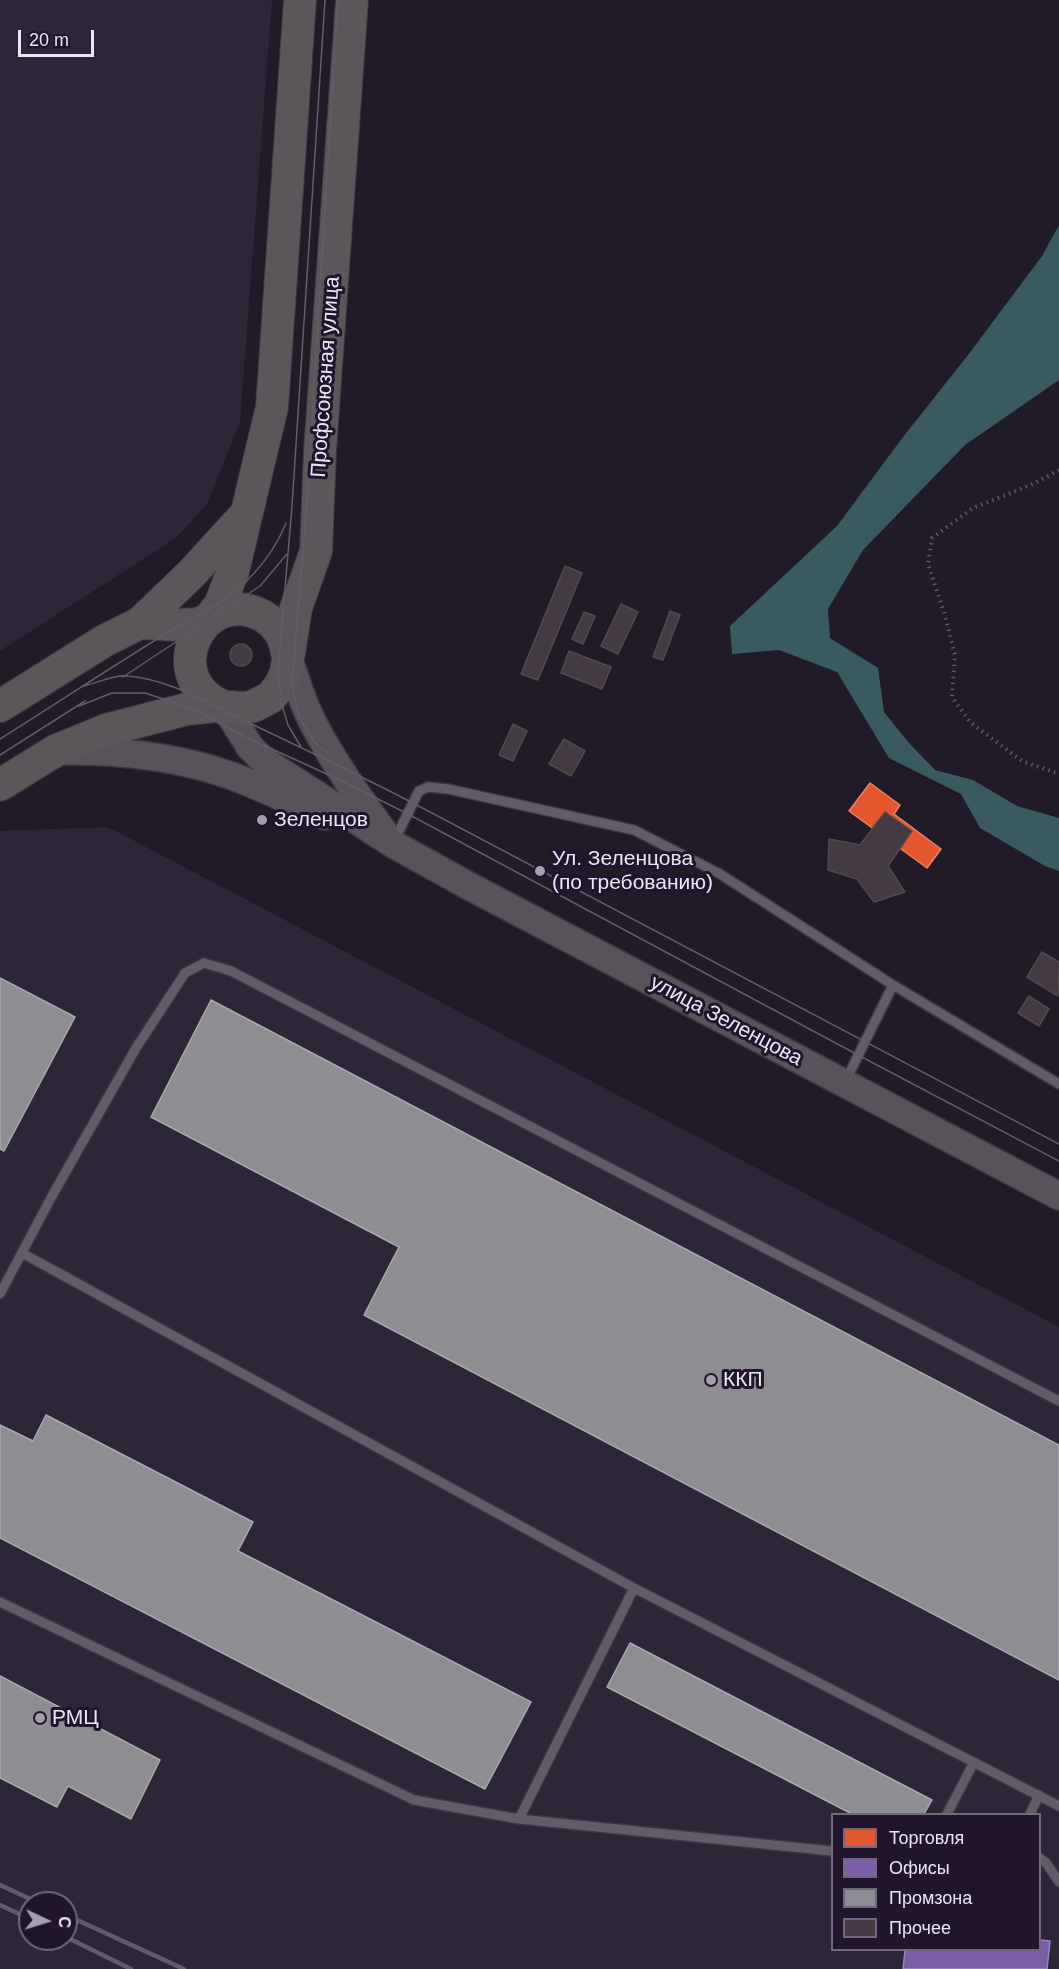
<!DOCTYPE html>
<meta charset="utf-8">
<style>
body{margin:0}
#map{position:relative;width:1059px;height:1969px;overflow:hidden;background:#211b27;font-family:Helvetica,sans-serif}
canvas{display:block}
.legend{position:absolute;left:831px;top:1813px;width:210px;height:138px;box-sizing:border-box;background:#20152d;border:2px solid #71687d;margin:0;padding:8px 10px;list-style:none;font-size:18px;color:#ebe5f6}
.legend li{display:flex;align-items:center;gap:12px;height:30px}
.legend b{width:30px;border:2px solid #71687d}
.north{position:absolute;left:18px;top:1891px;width:60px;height:60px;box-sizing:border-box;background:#20152d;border:2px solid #71687d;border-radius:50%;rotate:94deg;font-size:16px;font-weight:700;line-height:24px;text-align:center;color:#ebe5f6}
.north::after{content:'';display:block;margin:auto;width:21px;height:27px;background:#a49eae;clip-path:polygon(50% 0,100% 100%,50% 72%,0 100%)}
.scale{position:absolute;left:18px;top:30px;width:76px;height:27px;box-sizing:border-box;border:3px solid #ebe5f6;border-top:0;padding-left:8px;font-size:18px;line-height:21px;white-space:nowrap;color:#ebe5f6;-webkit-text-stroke:4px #20152d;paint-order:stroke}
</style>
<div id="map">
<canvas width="1059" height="1969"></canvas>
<ul class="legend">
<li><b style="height:16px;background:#e4572e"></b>Торговля</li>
<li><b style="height:16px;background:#7b5ea7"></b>Офисы</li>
<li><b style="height:16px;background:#8d8d92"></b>Промзона</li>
<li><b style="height:16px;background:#433b41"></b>Прочее</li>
</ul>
<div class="north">С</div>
<div class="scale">20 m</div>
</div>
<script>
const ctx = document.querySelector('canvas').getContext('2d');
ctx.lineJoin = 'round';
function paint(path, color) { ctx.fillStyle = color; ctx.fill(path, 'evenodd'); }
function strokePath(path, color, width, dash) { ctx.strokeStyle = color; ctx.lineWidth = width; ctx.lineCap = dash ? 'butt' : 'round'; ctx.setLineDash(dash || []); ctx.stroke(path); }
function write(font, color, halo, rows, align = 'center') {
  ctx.font = font + ' Helvetica,sans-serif'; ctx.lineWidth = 6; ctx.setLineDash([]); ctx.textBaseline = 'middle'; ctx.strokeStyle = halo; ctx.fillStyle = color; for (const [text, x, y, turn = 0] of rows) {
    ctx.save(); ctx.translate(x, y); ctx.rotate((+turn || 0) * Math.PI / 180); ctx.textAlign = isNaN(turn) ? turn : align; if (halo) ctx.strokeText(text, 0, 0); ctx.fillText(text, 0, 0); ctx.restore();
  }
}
const industrial = new Path2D(`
 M0,0H272L240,422L207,504L176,538L0,651Z
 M108,827L1059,1327V1969H0V831ZM832,1814H1040V1950H832ZM30,1903H66V1939H30Z`);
const water = new Path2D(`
 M1059,225V380L965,445L863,550L828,609L830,638L878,668L884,712L909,743L935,770L973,780L1017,806L1059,818V871L1045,866L980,828L961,794L889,758L837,672L779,650L732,654L730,626L837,526L903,437L968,355L1042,256Z`);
const shops = new Path2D(`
 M870,783L900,805L894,814L941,849L927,868L849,811Z`);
const offices = new Path2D(`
 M1040,1940L1050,1941L1047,1969H903L905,1950H1040Z`);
const industry = new Path2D(`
 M0,978L75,1017L4,1151L0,1149Z
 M211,1000L1059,1445V1680L364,1315L399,1247L151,1117Z
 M46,1415L253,1522L238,1551L531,1702L485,1789L0,1538V1425L33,1441Z
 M630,1643L932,1800L924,1814H852L607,1687Z
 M0,1676L160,1760L131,1819L68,1786L57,1807L0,1778Z`);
const building = new Path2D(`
 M565,566L582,573L538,680L521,674Z
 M621,604L638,612L618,654L601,646Z
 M670,611L680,615L663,660L653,657Z
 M584,612L595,616L583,644L572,639Z
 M230 655a11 11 0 1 1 22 0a11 11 0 1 1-22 0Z
 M569,651L611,667L602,689L561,673Z
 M513,724L527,731L513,761L499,755Z
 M564,739L585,751L571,776L549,764Z
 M885,812L912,831L888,866L905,892L874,902L857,879L828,870L829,839L860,845Z
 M1042,952L1059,962L1058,996L1027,977Z
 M1029,996L1049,1009L1039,1026L1018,1013Z`);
const path = new Path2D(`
 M1059,470L1033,484L973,508L932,538L928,564L944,612L955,655L952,697L970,722L1022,761L1059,774`);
const lane = new Path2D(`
 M394,841L419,791L428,787L448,789L634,830L720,874L893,985L1059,1084
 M845,1082L893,985
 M22,1253L634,1588L1059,1806
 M0,1294L52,1196L136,1048L185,973L204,963L231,971L1059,1401
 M0,1602L414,1800L519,1819L832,1851
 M947,1814L974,1762
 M1030,1814L1039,1795
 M519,1819L634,1588
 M1040,1858L1047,1864L1059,1882`);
const secondary = new Path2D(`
 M287,653C294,675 301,698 311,719C331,759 357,795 383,831
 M225,707L250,747L263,760L393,844L469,886L1059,1196
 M60,751C117,750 177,756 232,776C264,788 294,803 325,816`);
const primary = new Path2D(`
 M140,623L191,574L246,514
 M0,706L104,641L140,623L177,625L198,624L209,619L220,605L233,571L272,407L300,0
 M225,707C155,680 202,583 263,616C277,624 285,638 287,653
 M0,785L55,751L106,730L187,709L216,706L245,708L254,706L271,697L281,684L286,672L296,608L316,551L320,451L352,0`);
const tram = new Path2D(`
 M123,677L260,586L287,554
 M84,686C97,683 115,674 128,676C171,680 205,702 243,720C300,747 357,774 413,803L1059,1144
 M79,706L112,693H145L191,708L241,735L340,780L408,814L858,1055L1059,1161
 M0,739C56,704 111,667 167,633C192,617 220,606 241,586C261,568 276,548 286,523
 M301,747L288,725L281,702L278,671L292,506L325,0
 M0,755L85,701
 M330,755L315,743L300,719L292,685L306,513L338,0`);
const rail = new Path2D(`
 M0,1885L39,1903
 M0,1905L30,1919
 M66,1915L184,1969
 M66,1937L131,1969`);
const markers = [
 [262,820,6,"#a49eae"],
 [540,871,6,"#a49eae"],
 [711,1380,6,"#a49eae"],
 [40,1718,6,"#a49eae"]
];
const streetNames = [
 ["Профсоюзная улица",326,377,-86],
 ["улица Зеленцова",726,1021,28]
];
const poiNames = [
 ["Зеленцов",274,820],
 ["Ул. Зеленцова",552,859],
 ["(по требованию)",552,883],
 ["ККП",723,1380],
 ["РМЦ",52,1718]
];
paint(industrial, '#2c2636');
paint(water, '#395a5f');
paint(shops, '#e4572e');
strokePath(shops, '#e6826a', 1.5);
paint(offices, '#7b5ea7');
strokePath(offices, '#9d86bf', 1.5);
paint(industry, '#8d8d92');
strokePath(industry, '#a9a7b0', 1.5);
paint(building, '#433b41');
strokePath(building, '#52484d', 1.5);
strokePath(lane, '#3c3741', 12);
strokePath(secondary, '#3c3741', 30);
strokePath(primary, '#3c3741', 34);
strokePath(path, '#5e5963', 4, [1.5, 4.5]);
strokePath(lane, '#625c68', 9);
strokePath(secondary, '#58535a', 27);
strokePath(primary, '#5b565a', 32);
strokePath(tram, '#615c67', 1.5);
strokePath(rail, '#615c67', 4.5);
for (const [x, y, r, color] of markers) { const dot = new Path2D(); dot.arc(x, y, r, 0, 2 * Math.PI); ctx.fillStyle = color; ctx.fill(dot); strokePath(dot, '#20152d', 2); }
write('21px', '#ebe5f6', '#20152d', streetNames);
write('21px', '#ebe5f6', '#20152d', poiNames, 'left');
</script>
